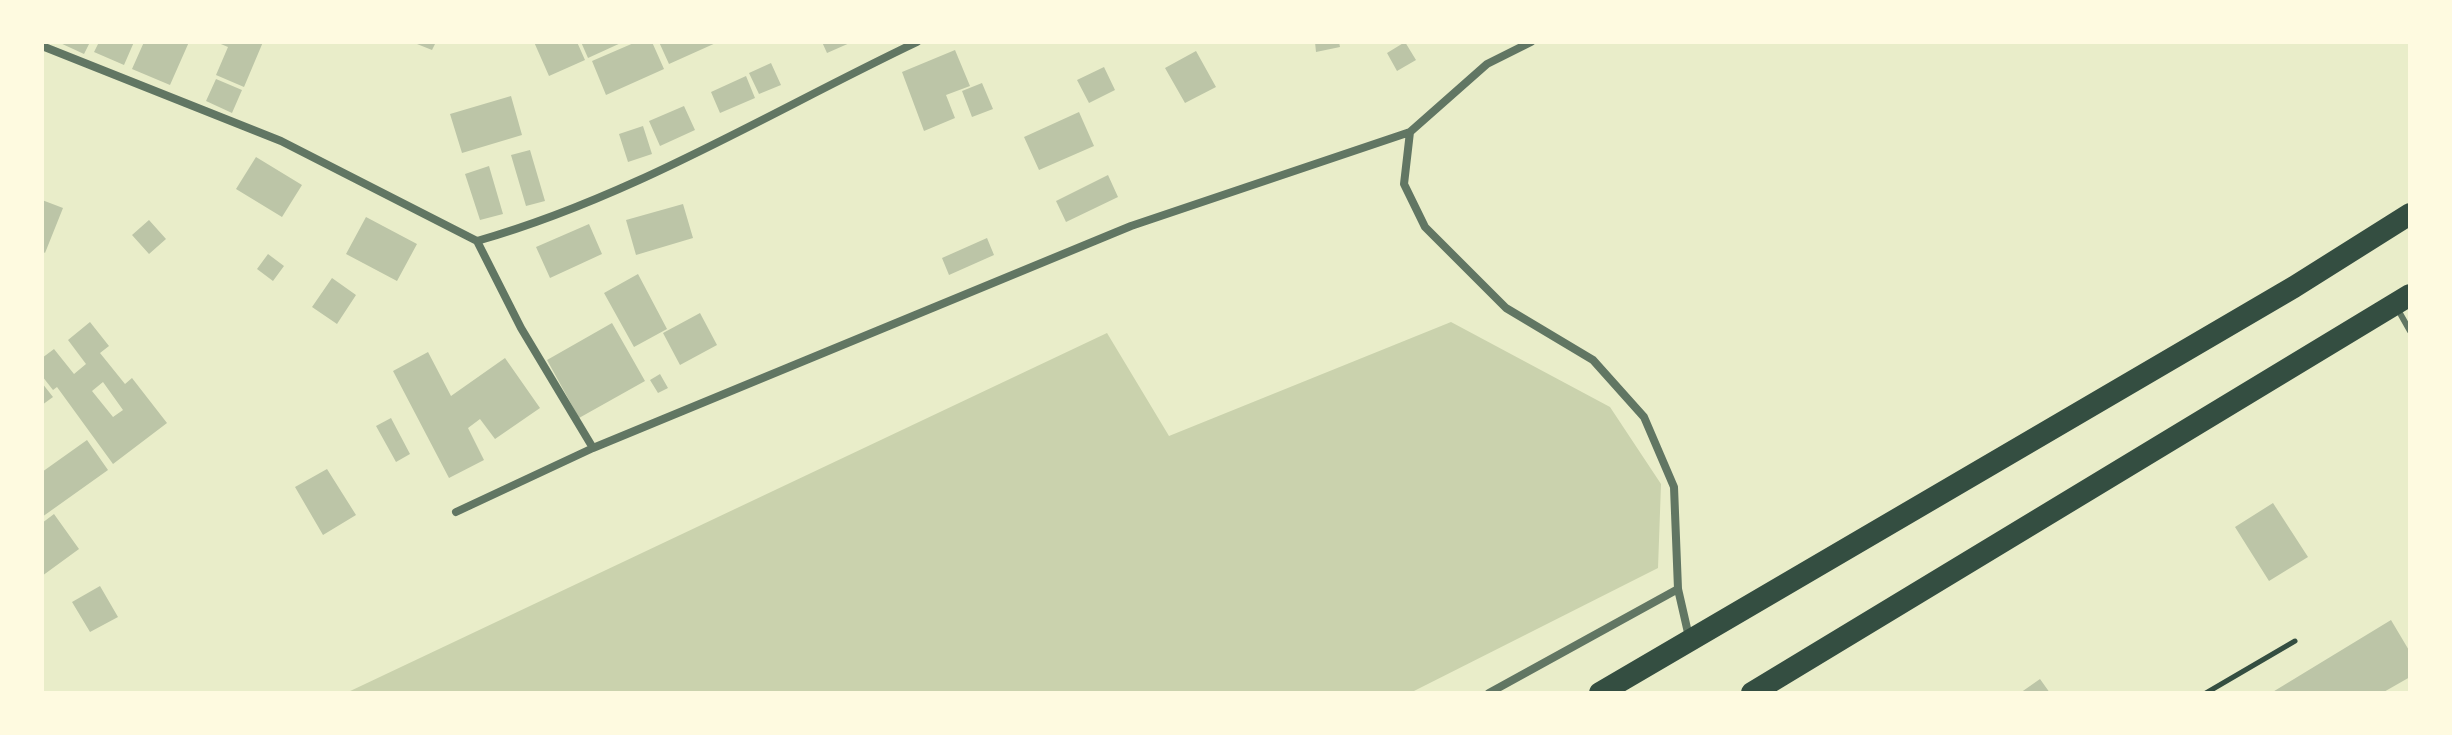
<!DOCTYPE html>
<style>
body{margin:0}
#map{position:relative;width:2452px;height:735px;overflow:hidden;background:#e9edc9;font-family:"PT Sans",sans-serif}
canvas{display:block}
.frame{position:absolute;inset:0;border:44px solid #fefae0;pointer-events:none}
</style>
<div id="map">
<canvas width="2452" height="735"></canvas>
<div class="frame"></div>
</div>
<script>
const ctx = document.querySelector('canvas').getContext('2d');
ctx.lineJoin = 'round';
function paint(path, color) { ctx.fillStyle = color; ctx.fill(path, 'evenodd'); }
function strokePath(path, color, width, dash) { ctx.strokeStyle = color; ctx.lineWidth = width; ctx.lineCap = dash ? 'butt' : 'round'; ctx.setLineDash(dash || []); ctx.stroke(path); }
const green = new Path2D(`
 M1451,322L1610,407L1661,484L1658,568L1410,693H346L1107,333L1169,436Z`);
const building = new Path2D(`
 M58,42H90L84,54Z
 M99,42H134L124,65L94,52Z
 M144,42H189L170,85L132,69Z
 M216,42H263L244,87L216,75L228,47Z
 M412,42H436L432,50Z
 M534,42H577L585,60L549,76Z
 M581,42H623L588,58Z
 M636,42H652L664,69L606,95L592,61Z
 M659,42H718L669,64Z
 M822,42H852L827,53Z
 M1315,42H1339L1340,47L1316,52Z
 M1405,42L1416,60L1397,71L1387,53Z
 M955,50L970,86L946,95L955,118L924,131L902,72Z
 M1196,51L1216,87L1185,103L1165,68Z
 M771,63L781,85L759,94L749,73Z
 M1104,67L1115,90L1089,103L1077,80Z
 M746,76L755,98L720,113L711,92Z
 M216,79L242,90L232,113L206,101Z
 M982,83L993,109L972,117L962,91Z
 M511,96L522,135L462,153L450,114Z
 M684,106L695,130L660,146L649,121Z
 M1079,112L1094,146L1039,170L1024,137Z
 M643,126L652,154L628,162L619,134Z
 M530,150L545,201L526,206L511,155Z
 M256,157L302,185L282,217L236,189Z
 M489,166L503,214L480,220L465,174Z
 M1108,175L1118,197L1066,222L1056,201Z
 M42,200L63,208L45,253L42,251Z
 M683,204L693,238L636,255L626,220Z
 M366,217L417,244L397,281L346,254Z
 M149,220L166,239L149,254L132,235Z
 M589,224L602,254L550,278L536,247Z
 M987,238L994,255L949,275L942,258Z
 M268,254L284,266L273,281L257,269Z
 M638,274L667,329L634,347L604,293Z
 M332,278L356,295L337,324L312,307Z
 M700,313L717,345L680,365L663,333Z
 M90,322L109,346L100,353L125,384L132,378L167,423L113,464L57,387L53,390L42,376V358L54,349L74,374L86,364L68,340ZM103,382L123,410L113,417L92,391Z
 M612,323L645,381L579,418L547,360Z
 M428,352L451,396L505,358L540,408L495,439L480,419L468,428L484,460L449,478L393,371Z
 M660,374L668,388L658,393L650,380Z
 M42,383L53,397L42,405Z
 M391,418L410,454L396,462L376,426Z
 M87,440L108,470L42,517V472Z
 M327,469L356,515L323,535L295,487Z
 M2273,503L2308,557L2269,581L2235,527Z
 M54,514L79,549L42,576V523Z
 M100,586L118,617L90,632L72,602Z
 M2391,620L2410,652V677L2382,693H2271Z
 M2040,679L2050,693H2020Z`);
const path = new Path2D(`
 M2206,693L2295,641`);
const service = new Path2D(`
 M2397,308L2410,331`);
const minor = new Path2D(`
 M42,46L281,141L477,241L521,328L593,448
 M1410,132L1404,184L1425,227L1506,308L1593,360L1644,417L1674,487L1678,589L1689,637
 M477,241C632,197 772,111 917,42
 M456,512L593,448L1131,226L1410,132L1487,64L1531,42
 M1489,693L1678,589`);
const trunk = new Path2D(`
 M1600,693L2294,287L2410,214
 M1752,693L2410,295`);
paint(green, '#cad2ad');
paint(building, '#bcc5a7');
strokePath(path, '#344e41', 5);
strokePath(service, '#617663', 6);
strokePath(minor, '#617663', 8);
strokePath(trunk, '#344e41', 22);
</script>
